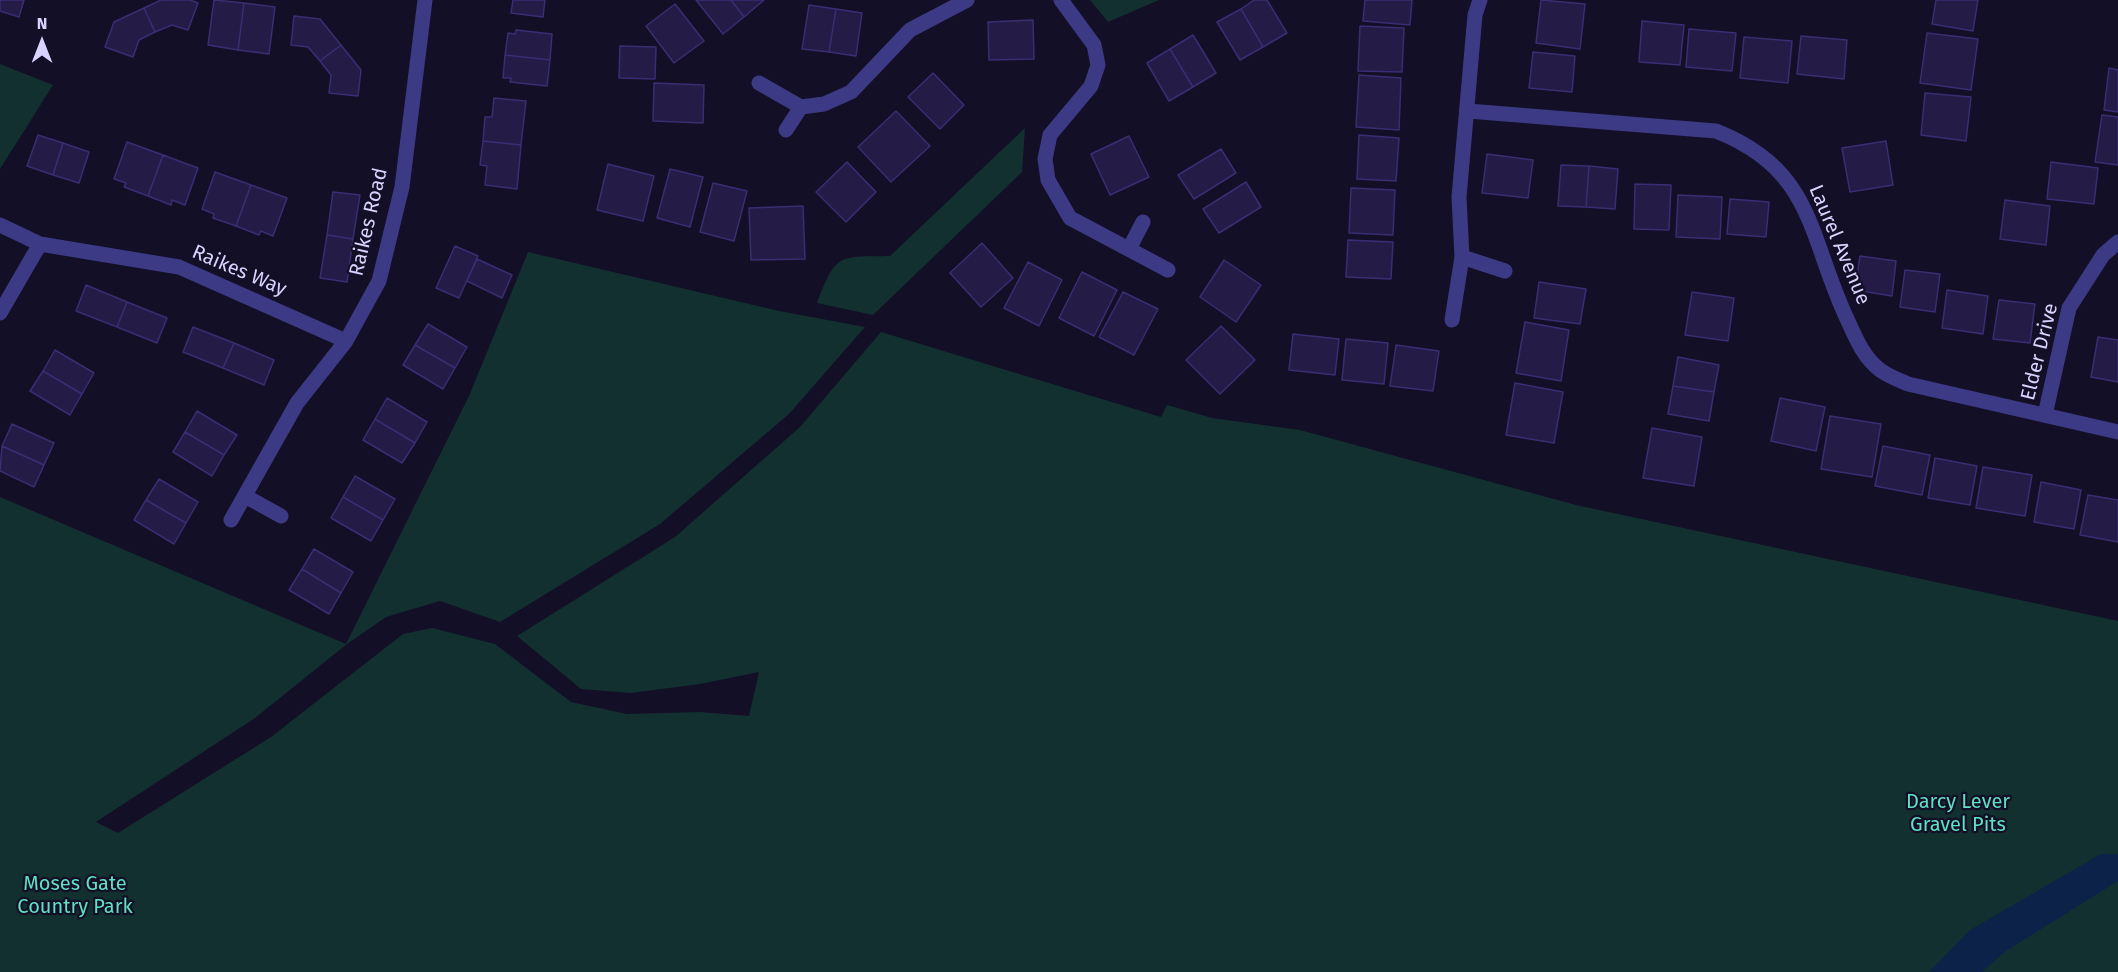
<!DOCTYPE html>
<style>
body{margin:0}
#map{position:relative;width:2118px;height:972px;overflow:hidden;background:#130f26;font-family:"Fira Sans",sans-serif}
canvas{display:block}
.north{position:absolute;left:12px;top:12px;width:60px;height:60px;-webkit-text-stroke:4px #130f26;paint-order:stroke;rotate:0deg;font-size:16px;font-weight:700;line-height:24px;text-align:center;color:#d9d4ff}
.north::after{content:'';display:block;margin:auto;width:21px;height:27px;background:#d9d4ff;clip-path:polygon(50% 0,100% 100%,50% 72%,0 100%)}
</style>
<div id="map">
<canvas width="2118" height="972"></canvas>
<div class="north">N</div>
</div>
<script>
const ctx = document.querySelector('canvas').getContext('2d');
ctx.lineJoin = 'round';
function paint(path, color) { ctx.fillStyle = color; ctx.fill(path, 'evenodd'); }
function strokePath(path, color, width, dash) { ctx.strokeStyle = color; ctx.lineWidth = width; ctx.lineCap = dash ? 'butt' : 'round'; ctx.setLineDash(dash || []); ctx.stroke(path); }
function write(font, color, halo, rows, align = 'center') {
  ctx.font = font + ' "Fira Sans",sans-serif'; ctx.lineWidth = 4.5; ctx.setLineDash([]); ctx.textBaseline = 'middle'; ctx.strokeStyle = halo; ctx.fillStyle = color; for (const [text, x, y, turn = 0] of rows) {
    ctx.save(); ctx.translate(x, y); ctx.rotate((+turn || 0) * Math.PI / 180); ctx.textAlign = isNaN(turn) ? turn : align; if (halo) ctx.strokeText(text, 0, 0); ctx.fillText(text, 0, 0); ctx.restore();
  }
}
const green = new Path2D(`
 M1090,0H1159L1108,22Z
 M0,64L53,85L0,169Z
 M1025,128L1022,172L873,315L817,303C836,252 839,257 890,256Z
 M528,252L779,311L865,327L789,414L660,524L500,622L440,601L386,617L347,644L255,718L96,822L118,833L271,737L403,634L432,628L495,644L571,702L627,714L700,712L749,716L759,672L700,684L631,693L581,689L517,636L675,537L800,427L881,332L1161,417L1167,405L1212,418L1300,430L1576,505L2118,621V972H0V497L346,644L469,396Z`);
const water = new Path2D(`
 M2101,854H2118V881L2006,951L1982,972H1929L1970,930Z`);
const building = new Path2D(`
 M0,0H24L19,17L0,11Z
 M161,0H190L198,3L188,30L172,25L155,32L144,8Z
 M214,0L244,3L238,50L208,45Z
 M513,0H545L543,17L511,13Z
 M696,0H731L744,17L723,34Z
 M731,0H764L744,17Z
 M1254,0H1267L1287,33L1263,47L1241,9Z
 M1365,0H1412L1410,25L1363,21Z
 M1541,0L1585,4L1580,49L1536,43Z
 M1936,0H1978L1973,31L1932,24Z
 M244,3L275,7L269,54L238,50Z
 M675,4L704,41L674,63L646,26Z
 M809,5L836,9L829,52L802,49Z
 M144,8L155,32L139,40L133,57L105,47L114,22Z
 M836,9L862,13L856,56L829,52Z
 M1241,9L1263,47L1240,60L1217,22Z
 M294,16L320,19L341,45L320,61L308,47L291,45Z
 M1033,20L1034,59L989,60L988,22Z
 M1642,21L1684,25L1680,65L1639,62Z
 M1360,26L1404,28L1402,72L1358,71Z
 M1689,29L1736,33L1732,71L1686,67Z
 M516,30L552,34L550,60L505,55L508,33L515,34Z
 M1927,33L1978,39L1971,90L1920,83Z
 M1193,35L1216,73L1193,87L1170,49Z
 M1801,36L1847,40L1844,79L1797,74Z
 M1744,37L1792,41L1788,83L1740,78Z
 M341,45L361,70L358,96L329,93L331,75L320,61Z
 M620,46L656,47L655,79L619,78Z
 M1170,49L1193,87L1169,101L1147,63Z
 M1533,52L1575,56L1572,92L1529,88Z
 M505,55L550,60L547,86L510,82L511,78H503Z
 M2109,68L2118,70V112L2104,110Z
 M933,73L964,105L940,129L908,97Z
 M1359,75L1401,78L1399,130L1356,127Z
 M654,83L704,85L703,123L653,121Z
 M1925,93L1971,97L1966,141L1921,135Z
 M494,98L526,101L521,145L483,141L485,117H492Z
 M896,111L930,146L891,182L858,147Z
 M2102,115L2118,117V165L2095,162Z
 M38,135L63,143L53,175L27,166Z
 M1359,135L1399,138L1396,181L1357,179Z
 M1129,136L1149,177L1110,195L1091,154Z
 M483,141L521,145L517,189L485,185L487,166L480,165Z
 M1886,141L1893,185L1850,192L1842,148Z
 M127,142L163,155L148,196L124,187L126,183L114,179Z
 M63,143L89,152L79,183L53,175Z
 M1221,149L1236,173L1194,199L1178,175Z
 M1487,154L1533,160L1528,198L1482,193Z
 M163,155L198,168L185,205L172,200L171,205L148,196Z
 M847,162L876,192L846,222L816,192Z
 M2051,162L2098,168L2094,204L2047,199Z
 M608,164L654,176L643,221L597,210Z
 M1561,165L1589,166L1586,207L1558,206Z
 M1589,166L1618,169L1615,209L1586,207Z
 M670,169L703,177L690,227L657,218Z
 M215,172L251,185L236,226L213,218L214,214L202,209Z
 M1246,182L1261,207L1219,233L1203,209Z
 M713,183L747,191L734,241L700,232Z
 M1635,184L1671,185L1669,230L1634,229Z
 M251,185L287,198L273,236L261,231L259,235L236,226Z
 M1351,188L1395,190L1393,235L1349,233Z
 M333,192L360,195L353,239L327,235Z
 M1678,195L1722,197L1720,239L1676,237Z
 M1730,199L1769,202L1766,237L1727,234Z
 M2005,200L2050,206L2046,245L2000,239Z
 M803,206L805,259L751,260L749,208Z
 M327,235L353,239L347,282L320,278Z
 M1348,240L1393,242L1391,279L1346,277Z
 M982,243L1013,278L981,307L950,273Z
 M455,246L478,256L459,298L436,288Z
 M1860,256L1896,261L1892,296L1855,290Z
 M477,259L512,275L502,298L467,281Z
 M1224,260L1261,285L1236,322L1200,297Z
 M1028,262L1062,280L1039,326L1004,308Z
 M1905,270L1940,274L1935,312L1900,307Z
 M1082,272L1117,290L1094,336L1059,318Z
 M1539,282L1586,289L1580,324L1534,318Z
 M86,285L127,302L117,327L76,311Z
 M1947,290L1988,296L1983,334L1942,328Z
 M1123,292L1158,309L1134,355L1099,337Z
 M1692,292L1734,298L1728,341L1685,335Z
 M1999,300L2035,304L2030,343L1993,339Z
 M127,302L167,318L157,343L117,327Z
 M1525,322L1569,330L1561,381L1516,373Z
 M428,324L467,347L455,368L415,345Z
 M1221,326L1255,360L1220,394L1186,360Z
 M193,327L234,343L223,368L183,352Z
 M1293,334L1339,339L1335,375L1289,370Z
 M2098,337L2118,340V382L2091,377Z
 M1346,339L1388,343L1384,384L1342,380Z
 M234,343L274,360L264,385L223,368Z
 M415,345L455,368L443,389L403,365Z
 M1396,345L1439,351L1433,391L1390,386Z
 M55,350L94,373L82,394L43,371Z
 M1678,357L1719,365L1714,392L1673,386Z
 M43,371L82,394L70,415L30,391Z
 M1515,383L1563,392L1554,443L1506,435Z
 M1673,386L1714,392L1709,421L1668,414Z
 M387,398L427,422L415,443L375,419Z
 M1780,398L1825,407L1816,451L1771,441Z
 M197,411L237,435L224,455L185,432Z
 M1830,416L1881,424L1872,477L1821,469Z
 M375,419L415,443L402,463L363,440Z
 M12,424L54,443L44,465L2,446Z
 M1652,428L1702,437L1694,486L1643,478Z
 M185,432L224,455L212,476L173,452Z
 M2,446L44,465L34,487L0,471Z
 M1883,446L1930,455L1922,495L1875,486Z
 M1935,458L1977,466L1970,505L1928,498Z
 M1983,467L2032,475L2025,516L1976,508Z
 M355,476L395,499L383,520L343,497Z
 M159,479L198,502L186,523L146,500Z
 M2041,482L2081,490L2074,529L2034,522Z
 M2088,495L2118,500V542L2080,535Z
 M343,497L383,520L371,541L331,518Z
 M146,500L186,523L174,544L134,520Z
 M314,549L353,572L341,593L302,569Z
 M302,569L341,593L329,614L289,590Z`);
const minor = new Path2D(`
 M1061,0L1094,45L1098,65L1091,86L1050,135L1045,159L1048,180L1070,218L1168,270
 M759,83L801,107L824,104L851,92L910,30L967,0
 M1468,111L1716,131C1815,170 1808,237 1848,321C1856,339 1864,358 1880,370C1888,376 1899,380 1908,384L2118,432
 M786,130L801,107
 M0,225L40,244L179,267L346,341
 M1129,249L1143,222
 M1462,257L1505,271
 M0,313L40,244
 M1452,320L1462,257L1459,197L1475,15L1480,0
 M2045,415L2069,308L2103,255L2118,242
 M245,496L281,516
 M231,520L297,403L346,341L379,281L402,187L425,0`);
const streetNames = [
 ["Raikes Road",369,222,-77],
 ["Laurel Avenue",1839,245,67],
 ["Raikes Way",239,271,23],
 ["Elder Drive",2040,352,-76]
];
const parkNames = [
 ["Darcy Lever",1958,802],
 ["Gravel Pits",1958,825],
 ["Moses Gate",75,884],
 ["Country Park",75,907]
];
paint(green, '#12302f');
paint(water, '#0c2248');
paint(building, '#241b47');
strokePath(building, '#3b2d73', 1.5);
strokePath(minor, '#3d3a85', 15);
write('20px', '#d9d4ff', '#130f26', streetNames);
write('20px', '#5fe0c0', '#130f26', parkNames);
</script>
